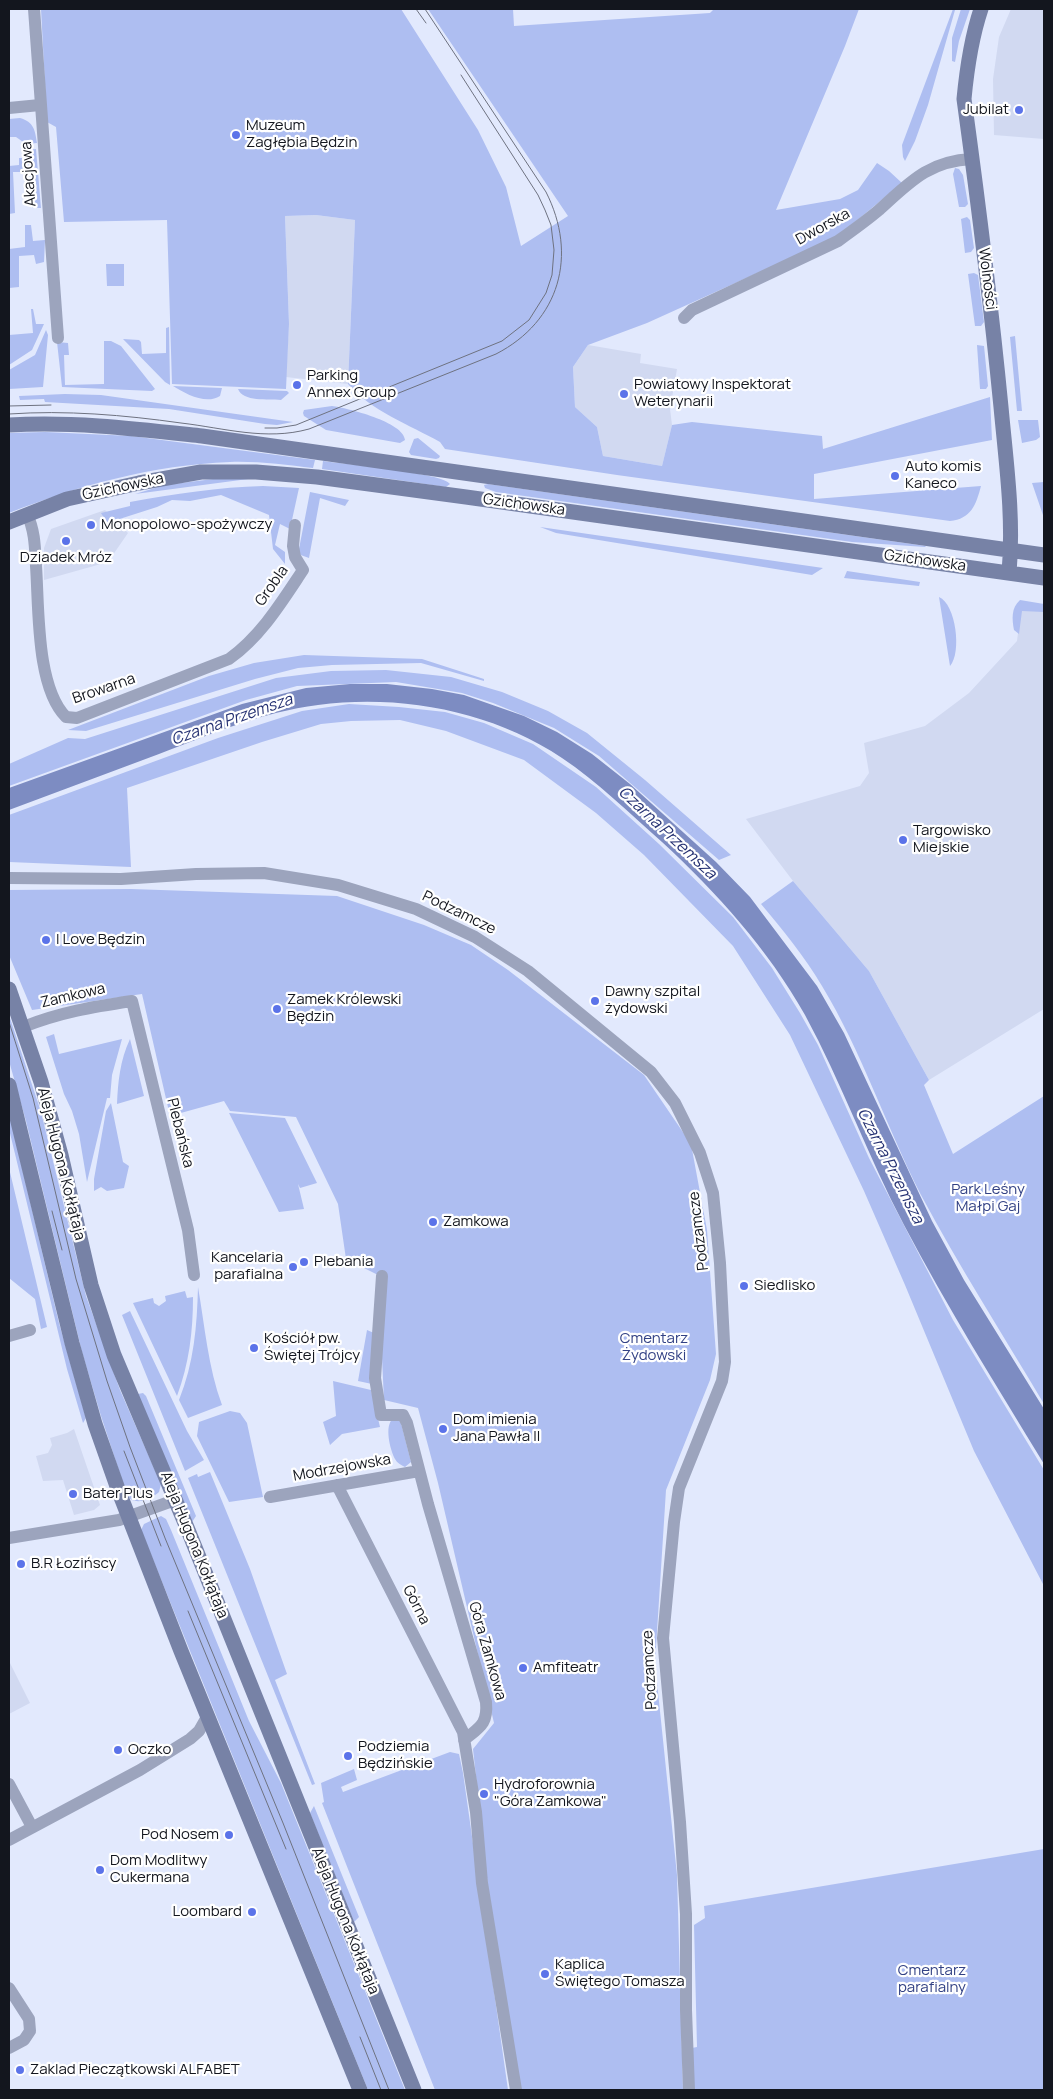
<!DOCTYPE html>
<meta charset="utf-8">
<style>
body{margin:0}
#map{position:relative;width:1053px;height:2099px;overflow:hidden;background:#e2e9fd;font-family:Manrope,sans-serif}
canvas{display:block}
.frame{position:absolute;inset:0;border:10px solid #13161e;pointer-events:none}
</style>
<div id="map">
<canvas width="1053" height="2099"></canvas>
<div class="frame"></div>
</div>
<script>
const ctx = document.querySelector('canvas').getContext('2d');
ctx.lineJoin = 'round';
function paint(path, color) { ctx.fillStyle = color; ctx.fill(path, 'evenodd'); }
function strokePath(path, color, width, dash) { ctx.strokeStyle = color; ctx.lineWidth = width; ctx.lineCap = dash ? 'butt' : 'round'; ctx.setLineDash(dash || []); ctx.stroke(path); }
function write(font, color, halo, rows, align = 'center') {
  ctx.font = font + ' Manrope,sans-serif'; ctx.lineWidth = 4.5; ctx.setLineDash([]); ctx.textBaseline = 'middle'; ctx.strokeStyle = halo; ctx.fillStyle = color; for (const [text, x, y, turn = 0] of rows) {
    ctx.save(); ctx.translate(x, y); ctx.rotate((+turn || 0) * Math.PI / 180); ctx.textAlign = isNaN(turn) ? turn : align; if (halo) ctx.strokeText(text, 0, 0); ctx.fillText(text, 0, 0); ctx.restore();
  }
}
const built = new Path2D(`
 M1011,9H1044V139L994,135L993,79L999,37Z
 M316,215L355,220L348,384L286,377L289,324L285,216Z
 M588,345L641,354L640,363L677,369L670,409L672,425L662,466L603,456L597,427L575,407L573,367Z
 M105,510L128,533L108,562L44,580V548L51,529Z
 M1021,609L1044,611V1009L929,1080L869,971L793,881L746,819L860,786L869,773L864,743L925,726L969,693L1017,641Z
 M74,1429L100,1505L94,1510L74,1515L63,1480L43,1481L36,1456L48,1453L52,1445L50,1438L67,1433Z
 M9,1661L30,1703L9,1714V1660Z`);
const green = new Path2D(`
 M41,9H401L478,130L506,187L521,246L568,216L428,9H513L514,26L710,13L714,9H859L845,46L776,210L840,199L858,190L877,163L889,171L902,183L837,237L647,323L588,345L573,367L575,407L597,427L603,456L662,466L672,425L692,422L822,436L823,449L990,397L992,440L814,474V499L981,486C976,505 971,519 950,521L617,475L445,449L440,442C410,425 371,411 348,384L355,220L316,215L285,216L289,324L286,389L172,384L167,220L64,222L56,127L47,122Z
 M953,9L955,10L928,105L915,141L905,161L903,157L902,145Z
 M961,9H970L959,41L955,62L952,61V38Z
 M20,118C34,122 35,130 37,143L26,144L16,137H9V119Z
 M36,149L41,208H32L30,172H13L15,213L9,214V166L19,165V158H27V150Z
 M955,168L959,169L963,175L968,204L965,207H959L953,174Z
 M967,217L970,220L974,248L971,252L965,253L961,219Z
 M25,225H31L33,241L45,240L44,262L36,264L34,255L19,256V287L9,288V249L25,247Z
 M106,264H124V286H107Z
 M974,273L978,275L984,322L981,326H975L968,274Z
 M31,309H33L36,324H44L32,350L9,365V335L33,333Z
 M169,327L170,385L165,382L123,339L139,340L141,342L142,354L166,353V328Z
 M46,330L48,335L43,387L9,389V370L35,355Z
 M1015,336L1022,411H1017L1010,337Z
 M104,341H111L121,346L155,389L152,391L62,387L57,342L68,343L69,355H64L65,385L104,384Z
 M977,345L984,346L988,386L986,389H980Z
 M173,386L222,388L220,396C206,405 186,394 173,386Z
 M238,389L287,391L289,393L281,400C268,399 243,402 238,389Z
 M65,394L101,395L293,422L277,425L265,424L169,409L45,402L44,399L20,400L19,396Z
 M332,406C347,408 404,422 405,440L400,443L326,430L304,416L303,413L304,410Z
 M1018,420H1038L1040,437L1036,440L1022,443Z
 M45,432L131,436L315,460L313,468C286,465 258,461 230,462C153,465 80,485 9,513V433Z
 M418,438L440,456L439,458L436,459L411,455L409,452L414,439Z
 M323,461C342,464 444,473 450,484L446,487L322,469Z
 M213,479H248L135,494L165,485Z
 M1044,482V518L1032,483Z
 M488,484L926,546L925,547L852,542L496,492L485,488L484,485Z
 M263,486L299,488L290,529L280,524L275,545L285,552V564L273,549L269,515L221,495L190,501L172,500L157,507L107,523L101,513L130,506V502C174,494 219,487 263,486Z
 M310,492L349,500L345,506L320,498L309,558L298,554Z
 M540,527L823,568L812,575L556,533Z
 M847,571L920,582L919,586L844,578Z
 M939,597C956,604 962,653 950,666Z
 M1020,600L1044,604V612L1022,611L1019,634L1014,630C1012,619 1011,608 1020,600Z
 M304,655L422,659L484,679V681L421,663L332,665L298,668L255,679L86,731L68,730L209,676L254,663Z
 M386,670L451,677L502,692L548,711L587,733L645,780L731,855L719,860L599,756L554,728L493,703L462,693L396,682L297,686L246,700L9,786V764L68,738L85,739L276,678L331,671Z
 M349,704L399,707L445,712L484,723L533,744L596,787L659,844L733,917L772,968L800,1013L818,1045L869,1158L953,1320L1044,1470V1586L974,1451L905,1285L864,1191L790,1035L733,946L644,855L596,813L524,760L446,731L400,720L351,721L321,724L262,742L127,788L131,867L9,862V815L218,738L302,711Z
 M793,881L869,971L929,1080L924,1085L953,1154L1044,1096V1404C1003,1335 959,1266 921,1195C886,1126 862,1052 822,986C805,957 782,929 761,904Z
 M131,889L337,896L424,925L471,945L508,970L644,1075L691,1144L707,1230L716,1354L710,1380L666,1490L655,1663L677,1875L683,2090H519L489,1896L473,1749L494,1723L438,1483L418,1408L384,1400L378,1275L346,1259L338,1204L296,1117L230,1111L224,1101L170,1116L142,994L32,1010L9,955V890Z
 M9,1015L41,1112L86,1296L120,1390L161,1484L159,1492C151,1499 134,1507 127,1495L101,1416L82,1352L26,1121L9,1061Z
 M54,1034L59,1054L122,1039L112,1075L110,1098H107L87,1182L79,1134L72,1111L64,1094L46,1037Z
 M130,1039L144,1096L117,1104C118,1082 120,1060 130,1039Z
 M111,1103L123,1162L129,1166L124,1188L107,1191L101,1187L94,1191V1179L106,1111Z
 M9,1113L59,1323L86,1418L83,1423L67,1369L9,1129Z
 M229,1113L285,1118L317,1183L300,1188L298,1184L304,1209L279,1212Z
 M9,1168L47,1327L41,1329L35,1299L9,1278Z
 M198,1287C205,1327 208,1367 222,1405L188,1418L179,1400C194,1363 197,1326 198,1287Z
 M185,1291L187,1298L193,1297C193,1332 189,1364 177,1396L133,1303L153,1298L154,1303L159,1306L166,1301L165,1296Z
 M130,1311L187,1431L204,1460L185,1471L122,1315Z
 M367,1330L374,1333L372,1384L358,1381Z
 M333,1381L371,1390L380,1427L342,1434L330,1445L323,1422L336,1416Z
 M143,1393L146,1396L196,1516L192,1522L138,1394Z
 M230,1411L240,1413L247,1423L263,1497L229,1502L197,1436L199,1422Z
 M393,1419H400L411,1462L405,1467C401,1465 397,1463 395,1459C390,1450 384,1425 393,1419Z
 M210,1472L250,1569L287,1674L275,1680L315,1784L312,1785L188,1478L197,1474L198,1477Z
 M161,1516L166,1519L171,1530L249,1721L281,1783L405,2090H368L141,1530L144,1524Z
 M450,1752L459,1754L463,1773L508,2090H435L322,1803L324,1802L321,1783L354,1769L357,1780L341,1787L343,1792Z
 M314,1806L359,1917L354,1922L310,1813Z
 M1044,1849V2090H694L692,2048L697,2047L694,1925L705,1918L704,1906Z`);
const water = new Path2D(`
 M350,684H387L432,689L464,695L524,716L557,732L592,754L630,784L716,862L750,897L817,986L844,1033L932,1221L964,1280L1044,1409V1464C996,1385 947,1307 904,1225C868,1157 842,1083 805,1015C768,949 717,893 662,842C629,813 598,782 562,758C492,711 401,694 318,705C262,712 211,734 159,754C109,773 59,791 9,810V788L242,704L306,688Z`);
const street = new Path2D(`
 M34,9L58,338
 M9,108L40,105
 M684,318L692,310L838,241C852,231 866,221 879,210C909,183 928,161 972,159
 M27,514C35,531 35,548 36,566C39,608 36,687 66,717L77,718L229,659C261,636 281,603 303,570L295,557L293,546L295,525
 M9,878L121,879L196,874L264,873L338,885L416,909L475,937L528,971L651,1072L675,1103L700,1153L713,1193L720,1263L725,1362L722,1381L679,1488L674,1522L663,1638L680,1822L686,1914V2010L689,2090
 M23,1027C61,1012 92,1007 132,1001L188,1230L194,1275
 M382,1276L375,1378L381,1415H403L407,1423L428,1504L486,1702C488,1724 480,1727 464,1740
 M9,1336L30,1330
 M337,1485L463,1732L476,1812L482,1883L516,2090
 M270,1497L419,1471
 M9,1538L119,1520L175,1500
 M9,1784L32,1827
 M9,1840L140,1770L190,1739L199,1731L207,1717
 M9,1988L29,2019L30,2031L24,2040L9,2048`);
const secondary = new Path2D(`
 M981,9C971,39 967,67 964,99C978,201 991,304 1001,407C1006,462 1014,517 1009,573
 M9,425C73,421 138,429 202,436L1044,555
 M9,522L67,499L139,483L201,472H256L317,477L466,497L1044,578
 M9,989L41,1082L61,1155L91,1285L114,1355L188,1530L414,2090
 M9,1085L72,1343L95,1424L119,1492L181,1651L360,2090`);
const tram = new Path2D(`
 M416,9L426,23
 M9,406L51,405
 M9,414C66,410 124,415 181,423C224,428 266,441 309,429L496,354C560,321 578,255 546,192L425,9
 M265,428H277L296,425L502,341L529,320L546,293L552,275L554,250L551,225L545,210L538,195L461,75
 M9,1022L33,1098L76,1279L107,1381L130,1447L165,1538L283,1823L389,2090
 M52,1211L62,1250
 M124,1451L161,1546
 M188,1611L286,1849
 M360,2037L381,2090`);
const markers = [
 [1019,110,5,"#5b73e9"],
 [236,135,5,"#5b73e9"],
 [297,385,5,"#5b73e9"],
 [624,394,5,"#5b73e9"],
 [895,476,5,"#5b73e9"],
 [91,525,5,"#5b73e9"],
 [66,541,5,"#5b73e9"],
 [903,840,5,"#5b73e9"],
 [46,940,5,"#5b73e9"],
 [595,1001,5,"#5b73e9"],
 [277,1009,5,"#5b73e9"],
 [433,1222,5,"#5b73e9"],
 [304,1262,5,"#5b73e9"],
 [293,1267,5,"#5b73e9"],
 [744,1286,5,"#5b73e9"],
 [254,1348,5,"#5b73e9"],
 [443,1429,5,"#5b73e9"],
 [73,1494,5,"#5b73e9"],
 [21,1564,5,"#5b73e9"],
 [523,1668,5,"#5b73e9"],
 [118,1750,5,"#5b73e9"],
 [348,1756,5,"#5b73e9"],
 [484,1794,5,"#5b73e9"],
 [229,1835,5,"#5b73e9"],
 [100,1870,5,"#5b73e9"],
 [252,1912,5,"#5b73e9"],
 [545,1974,5,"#5b73e9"],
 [20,2070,5,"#5b73e9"]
];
const poiNames = [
 ["Jubilat",1009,110,"right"],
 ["Muzeum",246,126],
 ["Zagłębia Będzin",246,143],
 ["Parking",307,376],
 ["Annex Group",307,393],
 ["Powiatowy Inspektorat",634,385],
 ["Weterynarii",634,402],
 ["Auto komis",905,467],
 ["Kaneco",905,484],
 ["Monopolowo-spożywczy",101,525],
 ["Dziadek Mróz",66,558,"center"],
 ["Targowisko",913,831],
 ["Miejskie",913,848],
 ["I Love Będzin",56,940],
 ["Dawny szpital",605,992],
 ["żydowski",605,1009],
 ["Zamek Królewski",287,1000],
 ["Będzin",287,1017],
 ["Zamkowa",443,1222],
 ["Kancelaria",283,1258,"right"],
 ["parafialna",283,1275,"right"],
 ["Plebania",314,1262],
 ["Siedlisko",754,1286],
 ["Kościół pw.",264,1339],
 ["Świętej Trójcy",264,1356],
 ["Dom imienia",453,1420],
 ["Jana Pawła II",453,1437],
 ["Bater Plus",83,1494],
 ["B.R Łozińscy",31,1564],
 ["Amfiteatr",533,1668],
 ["Podziemia",358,1747],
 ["Będzińskie",358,1764],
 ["Oczko",128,1750],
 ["Hydroforownia",494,1785],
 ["\"Góra Zamkowa\"",494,1802],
 ["Pod Nosem",219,1835,"right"],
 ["Dom Modlitwy",110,1861],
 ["Cukermana",110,1878],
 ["Loombard",242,1912,"right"],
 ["Kaplica",555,1965],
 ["Świętego Tomasza",555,1982],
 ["Zaklad Pieczątkowski ALFABET",30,2070]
];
const streetNames = [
 ["Akacjowa",29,174,-94],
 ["Dworska",823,227,-29],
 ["Wolności",987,279,83],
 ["Gzichowska",123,487,-12],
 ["Gzichowska",524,505,8],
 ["Gzichowska",925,561,8],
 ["Grobla",272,586,-55],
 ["Browarna",104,689,-19],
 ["Podzamcze",459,913,26],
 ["Zamkowa",73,996,-13],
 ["Plebańska",180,1133,76],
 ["Aleja Hugona Kołłątaja",61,1164,76],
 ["Podzamcze",699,1231,-97],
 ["Modrzejowska",342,1468,-10],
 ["Aleja Hugona Kołłątaja",194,1545,68],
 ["Górna",416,1605,63],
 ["Góra Zamkowa",487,1651,74],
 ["Podzamcze",650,1670,-93],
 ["Aleja Hugona Kołłątaja",345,1921,68]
];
const parkNames = [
 ["Park Leśny",988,1190],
 ["Małpi Gaj",988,1207],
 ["Cmentarz",654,1339],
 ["Żydowski",654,1356],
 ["Cmentarz",932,1971],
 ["parafialny",932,1988]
];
const waterNames = [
 ["Czarna Przemsza",232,720,-19],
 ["Czarna Przemsza",667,833,43],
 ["Czarna Przemsza",890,1166,63]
];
paint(built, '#d1d9f1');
paint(green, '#aebef1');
paint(water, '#7d8cc2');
strokePath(street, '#9ca4bd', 12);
strokePath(secondary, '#7782a6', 15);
strokePath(tram, '#6e7280', 1);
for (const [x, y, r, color] of markers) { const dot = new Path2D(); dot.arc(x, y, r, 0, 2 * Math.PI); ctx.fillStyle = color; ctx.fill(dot); strokePath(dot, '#fff', 2); }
write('15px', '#13161e', '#fff', poiNames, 'left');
write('15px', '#13161e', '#fff', streetNames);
write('15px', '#334285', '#fff', parkNames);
write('italic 16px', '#253172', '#fff', waterNames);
</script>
